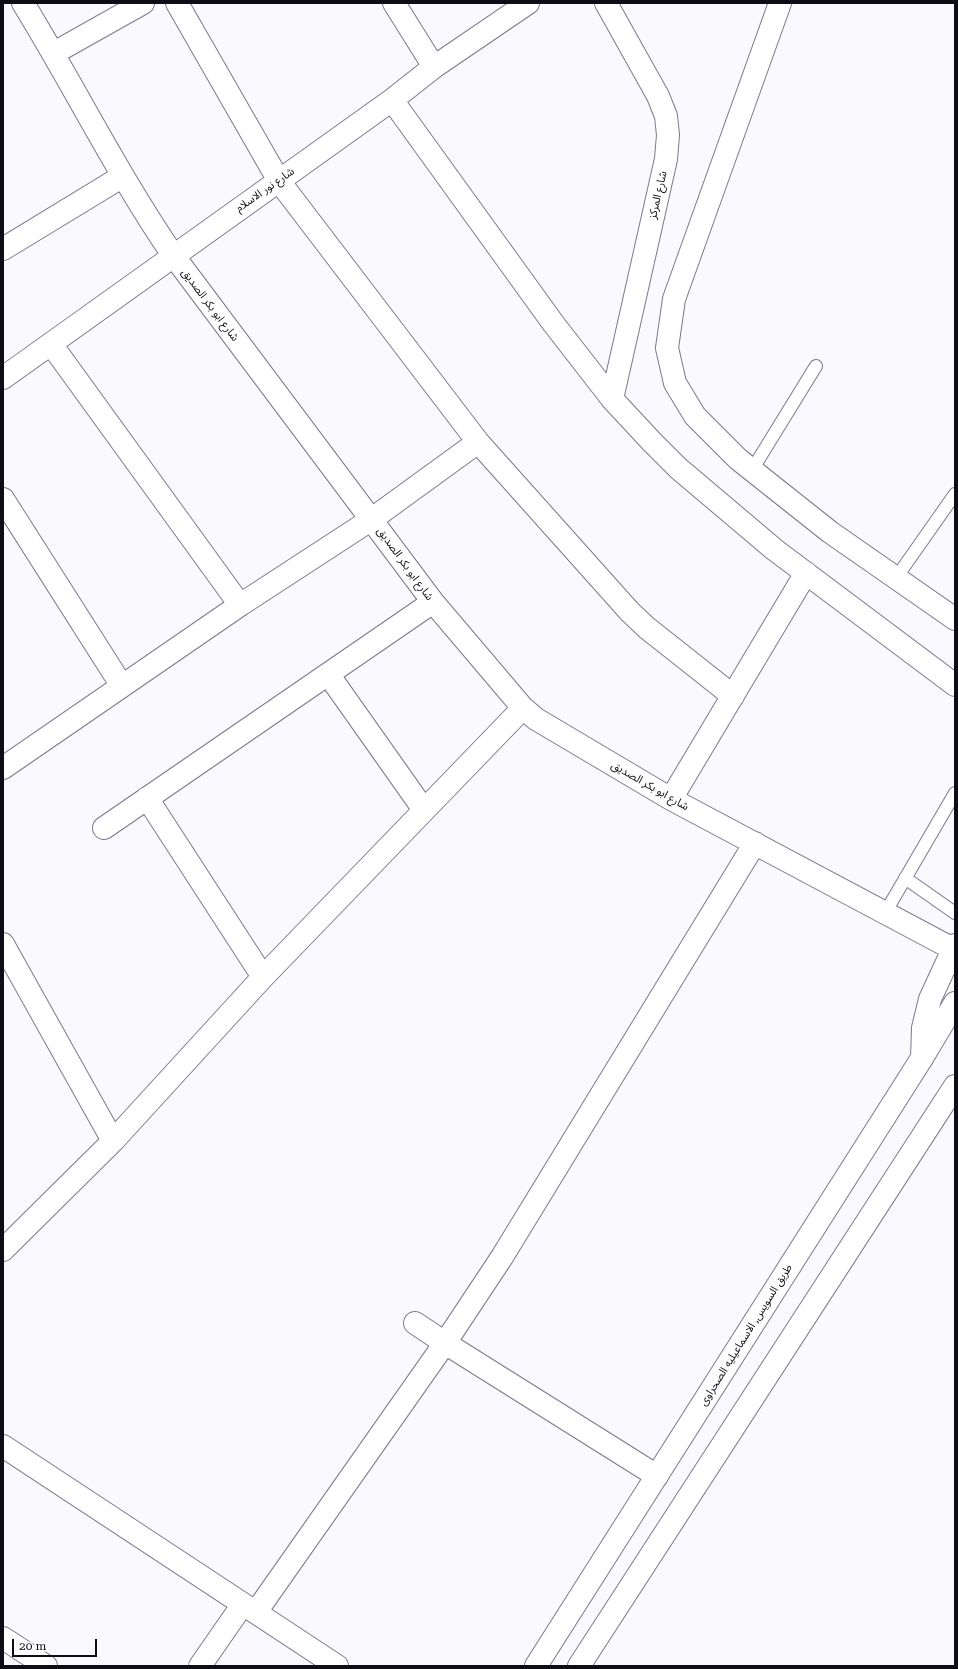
<!DOCTYPE html>
<meta charset="utf-8">
<style>
body{margin:0}
#map{position:relative;width:958px;height:1669px;overflow:hidden;background:#faf9fe;font-family:"Roboto Serif",serif}
canvas{display:block}
.frame{position:absolute;inset:0;border:4px solid #0e0c14;pointer-events:none}
.scale{position:absolute;left:12px;top:1639px;width:85px;height:18px;box-sizing:border-box;border:2px solid #0e0c14;border-top:0;padding-left:5px;font-size:12px;line-height:14px;white-space:nowrap;color:#0e0c14;-webkit-text-stroke:3px #fff;paint-order:stroke}
</style>
<div id="map">
<canvas width="958" height="1669"></canvas>
<div class="frame"></div>
<div class="scale">20 m</div>
</div>
<script>
const ctx = document.querySelector('canvas').getContext('2d');
ctx.lineJoin = 'round';
function strokePath(path, color, width, dash) { ctx.strokeStyle = color; ctx.lineWidth = width; ctx.lineCap = dash ? 'butt' : 'round'; ctx.setLineDash(dash || []); ctx.stroke(path); }
function write(font, color, halo, rows, align = 'center') {
  ctx.font = font + ' "Roboto Serif","Noto Sans Arabic",serif'; ctx.lineWidth = 3.5; ctx.setLineDash([]); ctx.textBaseline = 'middle'; ctx.strokeStyle = halo; ctx.fillStyle = color; for (const [text, x, y, turn = 0] of rows) {
    ctx.save(); ctx.translate(x, y); ctx.rotate((+turn || 0) * Math.PI / 180); ctx.textAlign = isNaN(turn) ? turn : align; if (halo) ctx.strokeText(text, 0, 0); ctx.fillText(text, 0, 0); ctx.restore();
  }
}
const service = new Path2D(`
 M752,470L816,366
 M896,578L955,494
 M905,878L955,913
 M885,913L955,793`);
const minor = new Path2D(`
 M23,3C74,86 118,175 173,255L433,602L523,708L536,719L671,799L953,949
 M177,3L279,181L478,442L630,612L647,628L733,696
 M394,3L434,67
 M606,3L658,96L666,116L668,135L666,159L612,399
 M780,3L674,299L667,348L675,383L695,416L738,459L830,532L955,619
 M54,53L143,3
 M392,100L553,323L612,399L652,442L678,468L775,550L955,685
 M3,249L123,176
 M51,344L240,605
 M3,378L392,100L434,67L528,3
 M3,499L122,686
 M328,674L424,810
 M3,768L240,605L372,519L478,442
 M147,798L263,977
 M671,799L806,573
 M104,828L433,602
 M3,944L113,1141
 M922,1058L923,1028L930,999L955,945
 M3,1250L113,1141L263,977L523,708
 M415,1323L445,1343L657,1476
 M3,1446L337,1666
 M256,1612L445,1343L502,1257L755,843
 M3,1638L46,1666
 M200,1666L243,1604`);
const trunk = new Path2D(`
 M536,1666L922,1058L955,1003
 M579,1666L955,1086`);
const streetNames = [
 ["شارع نور الاسلام",265,190,-35],
 ["شارع المركز",658,195,-77],
 ["شارع ابو بكر الصديق",210,305,53],
 ["شارع ابو بكر الصديق",405,564,54],
 ["شارع ابو بكر الصديق",650,786,30],
 ["طريق السويس, الاسماعيليه الصحراوى",746,1335,-58]
];
strokePath(service, '#7d788d', 14);
strokePath(minor, '#7d788d', 24);
strokePath(trunk, '#7d788d', 24);
strokePath(service, '#fff', 12);
strokePath(minor, '#fff', 22);
strokePath(trunk, '#fff', 22);
write('11px', '#0e0c14', '#fff', streetNames);
</script>
